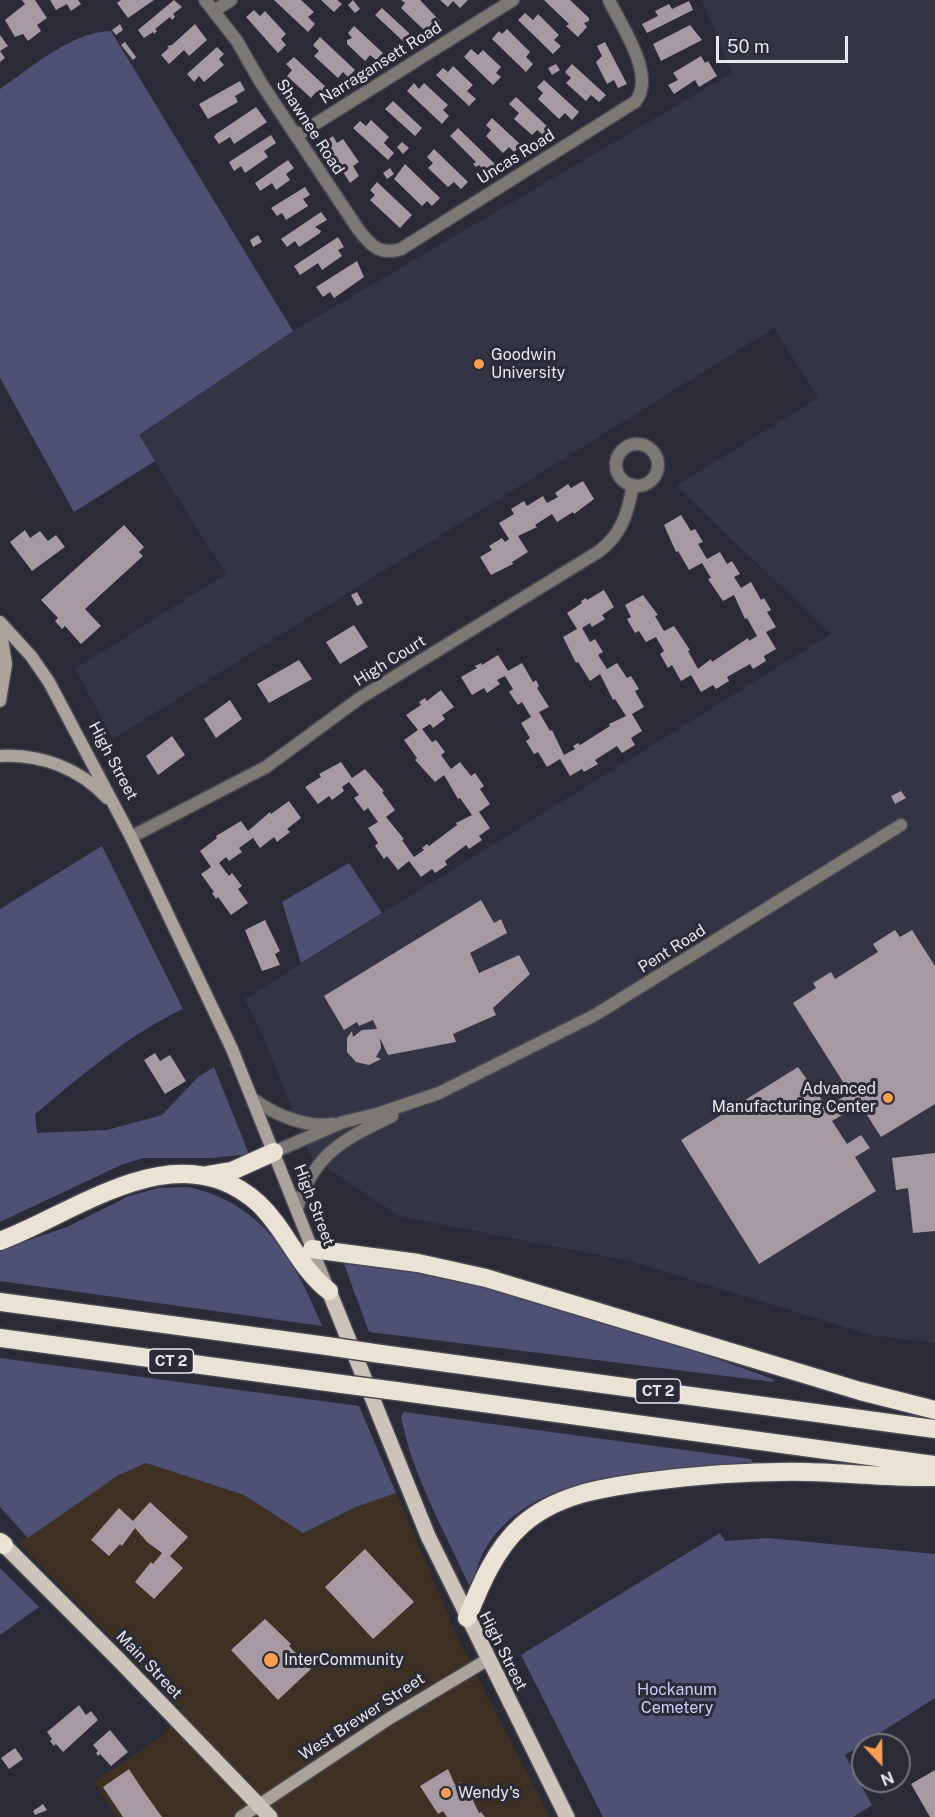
<!DOCTYPE html>
<style>
body{margin:0}
#map{position:relative;width:935px;height:1817px;overflow:hidden;background:#2a2b36;font-family:"Public Sans",sans-serif}
canvas{display:block}
.north{position:absolute;left:851px;top:1733px;width:60px;height:60px;box-sizing:border-box;background:#2a2b36;border:2px solid #75767f;border-radius:50%;rotate:158deg;font-size:16px;font-weight:700;line-height:24px;text-align:center;color:#e6e6ed}
.north::after{content:'';display:block;margin:auto;width:21px;height:27px;background:#f99f4d;clip-path:polygon(50% 0,100% 100%,50% 72%,0 100%)}
.scale{position:absolute;left:716px;top:36px;width:132px;height:27px;box-sizing:border-box;border:3px solid #e6e6ed;border-top:0;padding-left:8px;font-size:18px;line-height:21px;white-space:nowrap;color:#e6e6ed;-webkit-text-stroke:4px #2a2b36;paint-order:stroke}
</style>
<div id="map">
<canvas width="935" height="1817"></canvas>
<div class="north">N</div>
<div class="scale">50 m</div>
</div>
<script>
const ctx = document.querySelector('canvas').getContext('2d');
ctx.lineJoin = 'round';
function paint(path, color) { ctx.fillStyle = color; ctx.fill(path, 'evenodd'); }
function strokePath(path, color, width, dash) { ctx.strokeStyle = color; ctx.lineWidth = width; ctx.lineCap = dash ? 'butt' : 'round'; ctx.setLineDash(dash || []); ctx.stroke(path); }
function write(font, color, halo, rows, align = 'center') {
  ctx.font = font + ' "Public Sans",sans-serif'; ctx.lineWidth = 6; ctx.setLineDash([]); ctx.textBaseline = 'middle'; ctx.strokeStyle = halo; ctx.fillStyle = color; for (const [text, x, y, turn = 0] of rows) {
    ctx.save(); ctx.translate(x, y); ctx.rotate((+turn || 0) * Math.PI / 180); ctx.textAlign = isNaN(turn) ? turn : align; if (halo) ctx.strokeText(text, 0, 0); ctx.fillText(text, 0, 0); ctx.restore();
  }
}
const commercial = new Path2D(`
 M146,1463L244,1495L303,1533L356,1507L396,1493L461,1645L550,1817H117L94,1782L164,1735L182,1710L18,1542L117,1476Z`);
const built = new Path2D(`
 M702,0H935V1343L871,1335L630,1261L399,1216L311,1157L266,1043L245,999L831,634L676,486L818,398L774,328L113,739L75,669L226,574L138,435L293,331L732,73Z`);
const green = new Path2D(`
 M111,31L293,331L139,435L155,461L74,512L0,378V89C34,66 69,33 111,31Z
 M102,846L183,1009C127,1035 83,1075 35,1114L37,1133L107,1130L162,1115L198,1077L214,1067L249,1154L212,1158H143L121,1165L0,1222V909Z
 M349,863L382,913L301,963L282,902Z
 M188,1187C263,1203 295,1260 322,1326L0,1281V1250L67,1227L129,1196L159,1188Z
 M344,1264L475,1280L633,1329L773,1379L774,1382L369,1332Z
 M0,1358L359,1406L396,1493L356,1507L303,1533L244,1495L146,1463L117,1476L28,1538L0,1507Z
 M404,1412L751,1459L753,1464C676,1470 561,1467 503,1526C493,1536 485,1547 480,1560C476,1569 476,1577 469,1585C444,1530 412,1475 401,1416Z
 M720,1533L725,1541L768,1538L935,1554V1698L845,1755L872,1805L853,1817H603L521,1655Z
 M0,1568L39,1607L0,1635Z`);
const building = new Path2D(`
 M22,0H35L47,18L37,25L41,31L28,41L23,34L15,37L5,20L25,4Z
 M50,0H78L81,4L71,11L67,4L56,10Z
 M121,0H154L128,18L117,3Z
 M174,0L182,7L173,14L175,17L172,20L170,17L155,29L157,31L154,34L153,32L144,38L138,30Z
 M274,0H301L314,12L308,17L315,24L308,32Z
 M321,0H337L342,4L334,12Z
 M353,0L360,9L355,13L348,5Z
 M401,0H420L440,21L426,32L401,8L405,3Z
 M440,0H468L460,8L453,1L448,7Z
 M544,0H570L589,18V21L584,23L587,27L578,37L566,26L569,24Z
 M689,1L693,10L647,33L642,24L658,16L655,11L669,4L672,9Z
 M382,8L409,33L410,35L404,42L375,15Z
 M254,10L260,16L265,11L286,34L281,39L286,45L278,53L246,17Z
 M525,13L533,20L538,14L559,35L554,40L561,46L553,54L518,20Z
 M120,24L123,30L116,35L112,30Z
 M195,24L207,40L189,56L184,50L169,64L161,55L169,48L167,46L172,45Z
 M690,25L702,40L661,61L653,44Z
 M354,26L383,53L376,60L370,55L365,61L347,44V40L352,38L348,33Z
 M507,29L530,52L526,57L533,64L526,72L492,39L499,31L502,34Z
 M0,35L8,46L0,51L5,58L0,62Z
 M320,37L355,70L348,77L343,72L338,78L314,56L319,51L313,45Z
 M125,42L136,57L133,60L121,45Z
 M605,42L627,84L618,88L614,80L607,84L596,62L602,56L597,46Z
 M217,47L224,54L219,59L224,65L204,82L199,76L194,82L187,74Z
 M471,49L478,55L483,50L501,67L496,73L501,77L493,85L464,57Z
 M701,56L705,63L708,61L717,76L699,87L695,80L674,94L668,85L678,80L673,73Z
 M294,57L329,90L322,98L316,92L311,98L287,76L292,70L286,64Z
 M556,64L560,70L552,75L548,68Z
 M572,64L606,95L599,102L591,95L586,101L566,83L571,78L565,72Z
 M453,66L473,85L467,91L476,99L469,106L436,75L443,68L448,72Z
 M544,80L579,112L572,120L565,113L559,119L538,99L543,93L537,87Z
 M240,81L245,90L235,96L238,102L208,119L199,104Z
 M414,83L419,89L424,83L448,105L443,110L449,116L442,124L407,91Z
 M516,97L549,128L543,135L537,130L532,135L514,119L519,113L509,104Z
 M393,101L422,128L415,136L385,109Z
 M256,107L267,122L234,144L230,137L219,144L214,137L216,134Z
 M492,118L521,145L514,152L509,147L503,153L486,136L491,130L486,125Z
 M371,120L389,137L384,143L394,153L388,160L353,128L360,121L366,126Z
 M458,128L497,166L489,175L479,165L476,167L473,164L476,162L450,136Z
 M271,135L276,143L264,151L268,157L245,173L241,166L234,171L229,162Z
 M333,136L337,143L343,139L359,162L353,166L359,176L350,183L324,142Z
 M402,142L409,148L403,154L397,147Z
 M434,149L468,182L461,189L454,182L448,187L428,168L433,163L427,157Z
 M288,160L294,168L286,174L290,180L276,190L272,183L260,191L255,183Z
 M405,164L440,198L432,206L427,201L422,206L394,179Z
 M390,168L394,174L387,179L383,173Z
 M377,182L412,215L400,228L370,200L375,195L370,190Z
 M305,187L310,195L303,199L308,206L286,220L282,213L277,216L271,208Z
 M321,212L327,220L315,227L321,231L320,233L299,247L295,241L287,247L281,239Z
 M258,235L262,242L253,247L250,240Z
 M338,237L344,247L338,250L342,256L322,270L318,263L300,275L294,266Z
 M357,261L364,277L334,298L330,292L323,297L316,287Z
 M583,481L594,499L574,514L573,512L557,522L552,514L535,525L537,527L518,536L528,552L512,562L513,564L491,575L480,557L492,550L489,546L502,538L505,542L509,539L499,523L514,514L511,509L524,501L527,506L543,496L547,503L558,497L555,493L568,484L571,488Z
 M681,515L691,531L695,529L703,542L698,544L707,559L720,552L727,564L732,561L740,574L734,577L741,588L751,582L761,600L764,598L771,610L767,612L776,627L766,632L776,649L764,656L766,661L753,669L750,664L727,677L729,681L716,689L713,685L701,692L691,675L681,681L672,665L668,668L660,654L664,651L656,637L646,642L639,631L635,633L627,619L631,617L625,605L643,595L658,615L655,616L664,631L674,626L690,650L688,651L698,669L711,659L712,662L748,638L749,641L757,636L747,618L745,619L734,595L723,601L708,579L711,578L702,563L689,570L678,551L676,552L664,525Z
 M124,525L144,547L139,552L143,556L85,609L101,626L81,644L65,626L62,629L55,621L58,618L41,600Z
 M25,530L30,538L40,531L48,541L56,535L65,547L32,571L10,542Z
 M604,590L614,607L602,615L605,619L592,627L590,623L582,628L590,642L595,639L603,652L598,655L607,669L617,663L627,678L631,676L639,689L635,691L644,707L632,714L642,731L631,738L635,745L622,753L617,746L595,760L598,764L584,772L582,769L570,776L560,759L547,767L538,752L534,754L526,741L530,738L521,723L531,717L522,702L518,705L509,692L513,689L505,676L497,680L500,684L487,693L484,688L472,695L461,677L477,668L475,666L481,663L482,665L498,655L508,671L522,663L533,682L536,680L539,686L537,688L549,707L539,712L550,731L552,730L564,755L575,749L573,746L578,743L580,745L610,726L609,724L626,716L615,699L613,700L600,674L590,681L578,662L576,663L563,637L577,629L567,613L582,603L581,601L586,598L587,600Z
 M357,592L363,603L357,606L351,595Z
 M354,625L368,647L340,664L326,642Z
 M299,660L312,679L269,703L257,684Z
 M441,690L454,707L442,715L445,719L433,728L430,724L422,729L432,742L436,740L445,752L441,755L451,769L460,762L471,776L475,773L484,786L480,789L490,804L479,812L490,828L479,836L482,840L469,849L466,845L445,861L447,865L435,873L432,869L421,877L409,861L398,870L387,856L384,859L375,846L378,843L368,828L378,822L368,808L364,811L354,798L359,795L349,782L342,787L344,791L332,800L329,796L318,804L305,787L321,777L319,774L341,762L352,778L365,769L384,791L382,792L395,810L386,817L404,839L402,840L414,857L424,850L422,848L427,844L429,846L457,825L456,823L472,815L460,798L458,799L444,775L435,782L415,760L417,758L404,740L418,730L406,715L421,705L419,702L425,698L427,701Z
 M230,700L242,719L216,738L204,719Z
 M172,736L185,755L158,775L146,756Z
 M901,791L906,798L895,804L891,796Z
 M289,801L301,818L287,829L290,832L277,842L274,837L260,848L253,838L239,848L242,852L229,861L226,857L219,863L229,876L232,873L242,886L238,889L248,903L231,915L218,897L216,899L212,893L214,892L201,874L211,867L200,851L217,838L216,836L241,821L248,831L270,812L271,814Z
 M481,900L494,923L501,919L507,933L470,953L479,973L519,955L530,974L493,1008L496,1015L453,1034L456,1042L388,1055L380,1038L381,1048L376,1057L381,1059L369,1065L356,1062L347,1052V1038L352,1031L353,1037L362,1030L377,1029L373,1020L359,1026L357,1022L344,1030L324,996Z
 M265,920L280,951L275,954L280,965L262,971L245,930Z
 M895,930L900,937L912,930L935,966V1104L881,1137L860,1104L832,1121L847,1144L861,1135L870,1148L855,1157L876,1191L759,1264L681,1140L798,1067L827,1107L850,1093L793,1003L816,988L813,983L831,972L835,979L878,952L873,944Z
 M155,1053L160,1061L170,1055L186,1081L165,1094L144,1060Z
 M935,1153V1231L913,1233L908,1188L896,1190L892,1158Z
 M150,1502L188,1537L170,1556L183,1568L154,1599L135,1582L151,1562L153,1564L162,1553L147,1542L135,1528L122,1546L120,1544L109,1556L91,1540L119,1508L133,1521Z
 M365,1549L414,1602L373,1639L325,1587Z
 M265,1619L291,1644L289,1646L311,1669L278,1700L231,1650Z
 M79,1705L86,1715L91,1711L98,1720L63,1752L56,1744L54,1746L50,1741L52,1739L47,1732Z
 M110,1730L128,1752L111,1766L100,1754L98,1756L96,1753L98,1751L93,1745Z
 M15,1748L23,1759L9,1769L1,1758Z
 M129,1769L142,1789L162,1817H123L103,1787Z
 M448,1769L455,1785L460,1782L467,1794L469,1792L479,1813L481,1812L485,1817H447L443,1811L438,1814L420,1786Z
 M935,1770V1817H930L911,1784Z
 M43,1804L47,1810L35,1815L33,1811Z`);
const street = new Path2D(`
 M205,0L237,41L261,83L358,229C370,245 380,256 401,249L635,102C657,76 621,26 609,0
 M214,11L231,0
 M296,136L513,0
 M616 465a21 21 0 1 1 42 0a21 21 0 1 1-42 0Z
 M131,837L266,767L360,698L598,552C622,535 628,512 633,485
 M253,1099C275,1115 306,1128 333,1124
 M274,1152L343,1122L377,1114L439,1093L595,1015L901,825
 M297,1209C313,1154 344,1139 392,1116`);
const secondary = new Path2D(`
 M0,622L31,656L49,682L131,837L232,1049L327,1286
 M0,626L6,664L0,701
 M0,756C41,754 79,768 107,798
 M241,1817L390,1718L487,1660`);
const primary = new Path2D(`
 M329,1291L428,1536L567,1817
 M4,1545L119,1660L270,1817`);
const highway = new Path2D(`
 M208,1175L232,1171L274,1152
 M0,1241C79,1211 178,1131 258,1203C286,1229 298,1267 329,1291
 M312,1249L418,1263L486,1278L860,1391L935,1410
 M0,1302L327,1346
 M0,1338L342,1384
 M381,1354L935,1429
 M396,1391L935,1465
 M0,1542L4,1545
 M467,1618C480,1586 495,1549 522,1525C556,1495 601,1488 644,1482C698,1475 753,1471 808,1472C850,1473 893,1478 935,1477`);
const highwayBridge = new Path2D(`
 M327,1346L381,1354
 M342,1384L396,1391`);
const markers = [
 [479,364,6,"#f99f4d"],
 [888,1098,6,"#f99f4d"],
 [271,1660,8,"#f99f4d"],
 [446,1793,6,"#f99f4d"]
];
const shields = [
 [171,1361,45],
 [658,1391,45]
];
const shieldNames = [
 ["CT 2",171,1361],
 ["CT 2",658,1391]
];
const streetNames = [
 ["Narragansett Road",381,63,-32],
 ["Shawnee Road",310,127,57],
 ["Uncas Road",516,157,-32],
 ["High Court",390,661,-32],
 ["High Street",113,761,62],
 ["Pent Road",672,949,-32],
 ["High Street",314,1205,69],
 ["High Street",503,1651,63],
 ["Main Street",149,1665,46],
 ["West Brewer Street",362,1717,-33]
];
const poiNames = [
 ["Goodwin",491,355],
 ["University",491,373],
 ["Advanced",876,1089,"right"],
 ["Manufacturing Center",876,1107,"right"],
 ["InterCommunity",284,1660],
 ["Wendy's",458,1793]
];
const parkNames = [
 ["Hockanum",677,1690],
 ["Cemetery",677,1708]
];
paint(commercial, '#3f3024');
paint(built, '#343544');
paint(green, '#4e5074');
paint(building, '#a699a2');
strokePath(street, '#484953', 15);
strokePath(secondary, '#484953', 15);
strokePath(primary, '#484953', 18);
strokePath(highway, '#484953', 21);
strokePath(street, '#7c7873', 12);
strokePath(secondary, '#a9a39b', 12);
strokePath(primary, '#ccc4ba', 15);
strokePath(highway, '#ebe2d6', 18);
strokePath(highwayBridge, '#484953', 21, []);
strokePath(highwayBridge, '#ebe2d6', 18);
for (const [x, y, r, color] of markers) { const dot = new Path2D(); dot.arc(x, y, r, 0, 2 * Math.PI); ctx.fillStyle = color; ctx.fill(dot); strokePath(dot, '#2a2b36', 2); }
for (const [x, y, w] of shields) { const box = new Path2D(); box.roundRect(x - w / 2, y - 12, w, 24, 4.5); ctx.fillStyle = '#2a2b36'; ctx.fill(box); strokePath(box, '#e6e6ed', 1.5); }
write('bold 15px', '#e6e6ed', null, shieldNames);
write('16px', '#e6e6ed', '#2a2b36', streetNames);
write('16px', '#e6e6ed', '#2a2b36', poiNames, 'left');
write('16px', '#c8ccfa', '#2a2b36', parkNames);
</script>
